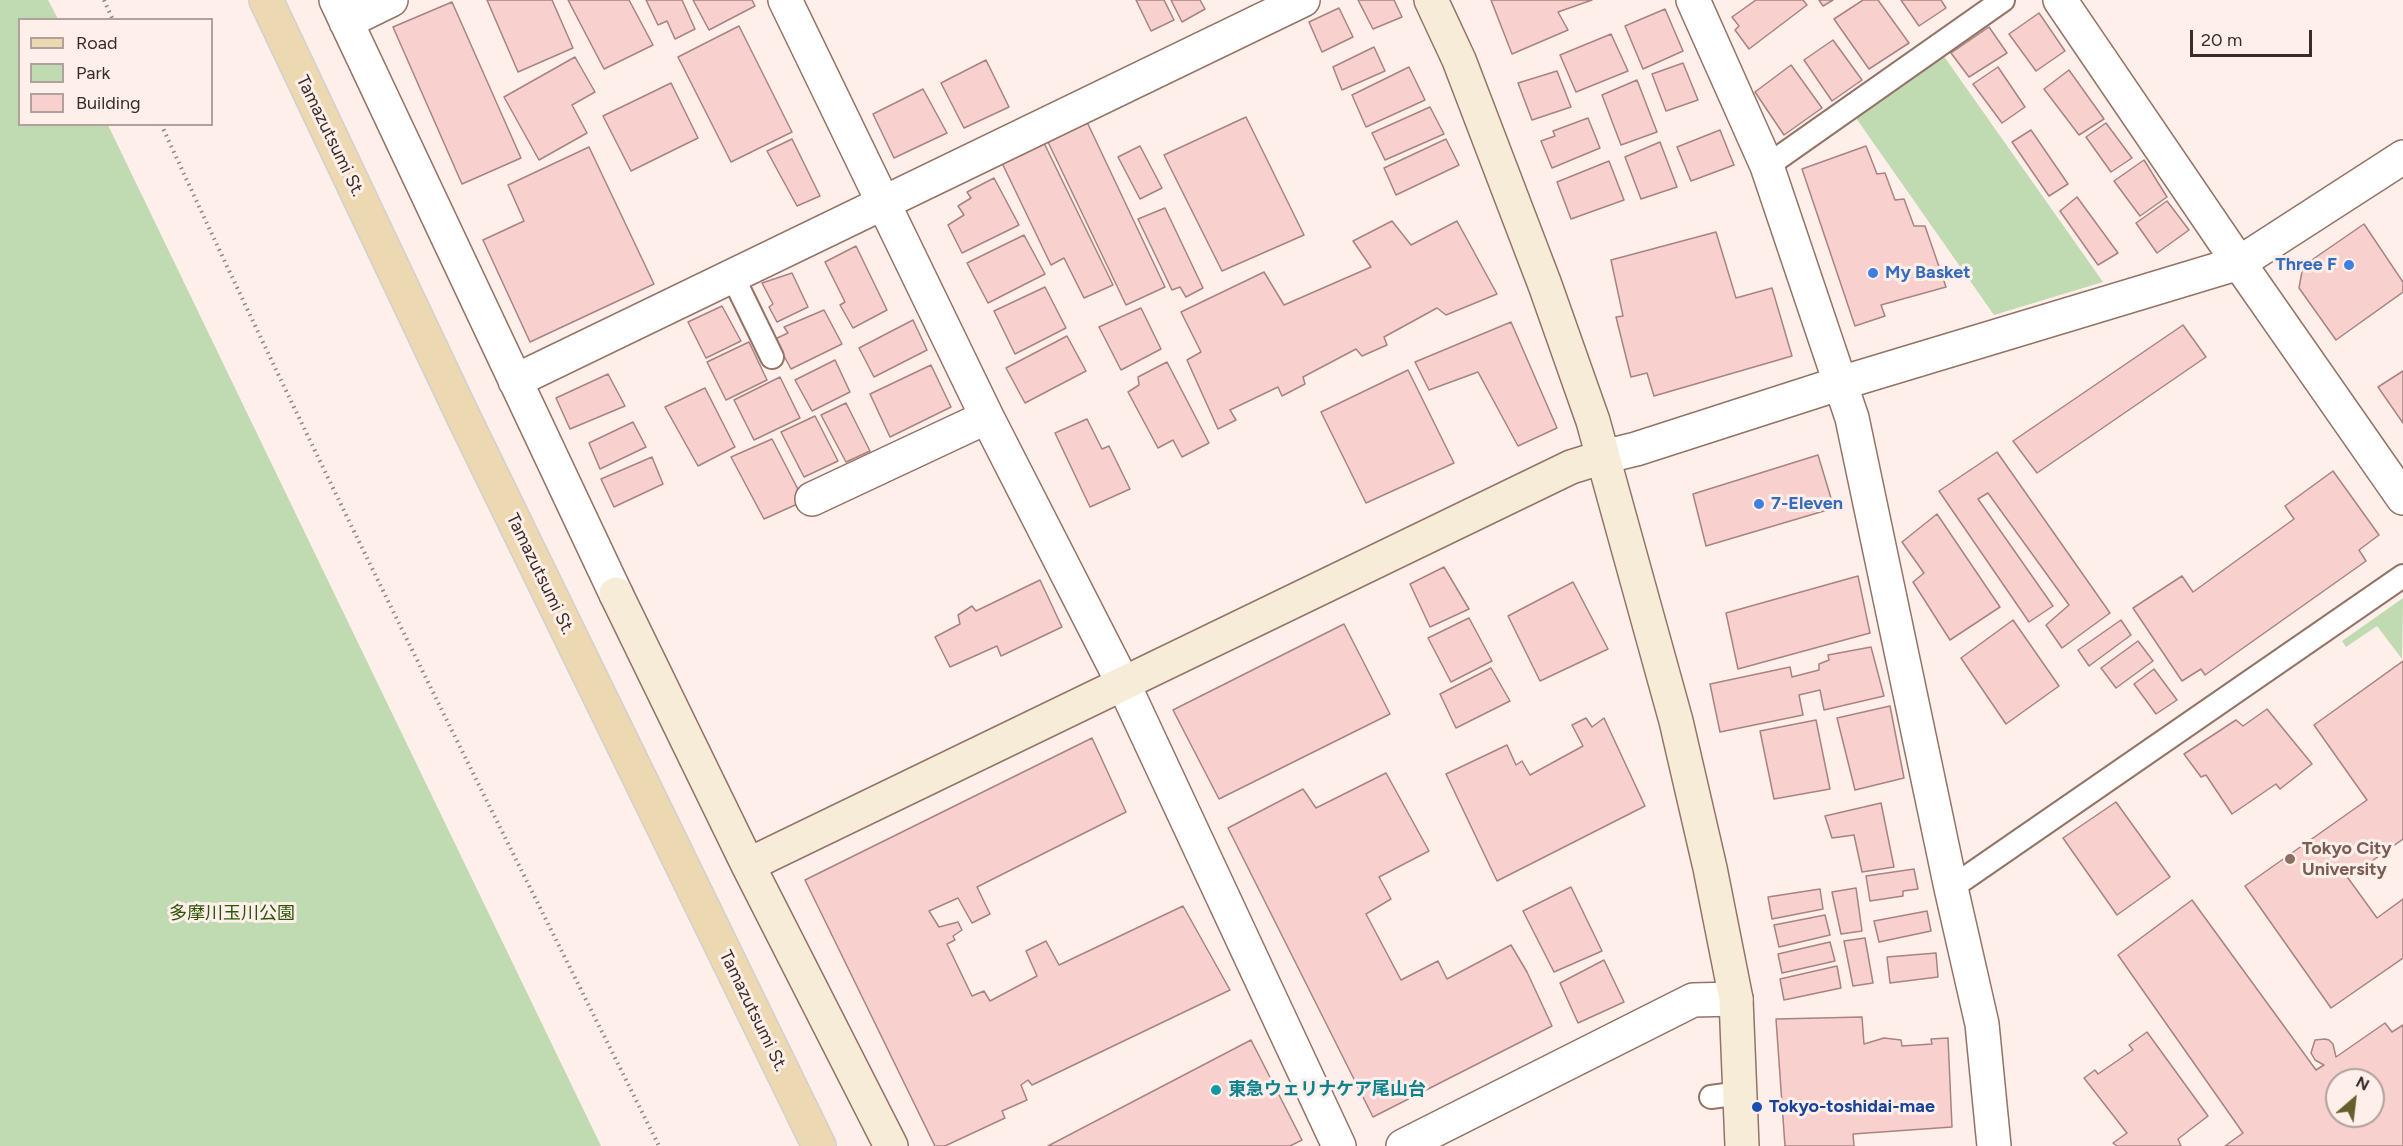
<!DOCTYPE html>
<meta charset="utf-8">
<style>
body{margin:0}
#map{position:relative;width:2403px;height:1146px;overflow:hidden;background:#feefea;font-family:Figtree,sans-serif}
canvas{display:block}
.legend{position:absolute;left:18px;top:18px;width:195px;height:108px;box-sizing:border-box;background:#feefea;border:2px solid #afa19c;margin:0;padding:8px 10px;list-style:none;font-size:18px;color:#392b26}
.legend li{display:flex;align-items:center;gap:12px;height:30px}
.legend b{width:30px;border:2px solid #afa19c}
.north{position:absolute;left:2325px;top:1068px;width:60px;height:60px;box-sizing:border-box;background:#feefea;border:2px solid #afa19c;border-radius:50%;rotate:28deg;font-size:16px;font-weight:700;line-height:24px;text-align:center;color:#392b26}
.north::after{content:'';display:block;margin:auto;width:21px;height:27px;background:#665f2b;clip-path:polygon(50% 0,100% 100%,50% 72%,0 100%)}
.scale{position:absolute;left:2190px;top:30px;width:122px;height:27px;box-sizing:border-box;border:3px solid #392b26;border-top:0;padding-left:8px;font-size:18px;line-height:21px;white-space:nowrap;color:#392b26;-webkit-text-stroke:4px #feefea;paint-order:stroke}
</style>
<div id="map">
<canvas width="2403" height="1146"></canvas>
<ul class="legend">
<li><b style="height:8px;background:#ecd9b1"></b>Road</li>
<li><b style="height:16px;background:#c0dab2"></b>Park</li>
<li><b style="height:16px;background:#f8d0cd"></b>Building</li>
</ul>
<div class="north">N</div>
<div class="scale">20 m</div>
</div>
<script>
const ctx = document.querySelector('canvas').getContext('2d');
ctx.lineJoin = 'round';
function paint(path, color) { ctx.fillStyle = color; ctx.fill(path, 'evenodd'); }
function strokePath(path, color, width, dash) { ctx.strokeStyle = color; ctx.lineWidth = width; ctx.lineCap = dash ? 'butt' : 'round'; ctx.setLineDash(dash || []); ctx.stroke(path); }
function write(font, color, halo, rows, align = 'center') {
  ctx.font = font + ' Figtree,"Noto Sans JP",sans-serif'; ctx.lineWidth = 6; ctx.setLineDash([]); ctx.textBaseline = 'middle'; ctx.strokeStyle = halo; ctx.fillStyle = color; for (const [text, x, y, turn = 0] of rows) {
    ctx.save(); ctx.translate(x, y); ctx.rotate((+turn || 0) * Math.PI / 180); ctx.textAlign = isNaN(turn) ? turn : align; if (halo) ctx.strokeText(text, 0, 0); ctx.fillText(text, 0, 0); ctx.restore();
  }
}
const green = new Path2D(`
 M0,0H48L58,19L20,20V124L108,125L601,1146H0Z
 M1943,55L2103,282L1994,315L1856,118Z
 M2403,598L2402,659L2377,626L2346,647L2342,641Z`);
const building = new Path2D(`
 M487,0H552L573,48L518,72Z
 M568,0H629L653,45L604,69Z
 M646,0H682L695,29L675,39L667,21L658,25Z
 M693,0H752L755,6L709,30Z
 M1136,0H1164L1174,20L1151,31Z
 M1171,0H1200L1205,9L1182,22Z
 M1358,0H1394L1402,17L1373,29Z
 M1491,0H1592L1558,12L1568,30L1512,54Z
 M1756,0H1803L1807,5L1749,49L1735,30L1739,26L1732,17Z
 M1819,0H1833L1823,6Z
 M1863,0H1878L1909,43L1869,69L1834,19Z
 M1901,0H1941L1946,8L1919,26Z
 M452,2L521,158L462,184L393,27Z
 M1339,8L1353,37L1322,52L1309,22Z
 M1665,9L1683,51L1643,69L1625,26Z
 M2039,13L2065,51L2036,71L2009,34Z
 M739,26L792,132L731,162L678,57Z
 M1989,27L2007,53L1969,77L1951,53Z
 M1611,34L1628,71L1576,92L1560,55Z
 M1833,40L1862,80L1832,101L1804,60Z
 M1374,47L1385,71L1342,90L1333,67Z
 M575,57L595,92L572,105L587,133L539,160L504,97Z
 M986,60L1009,107L964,128L941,83Z
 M1683,63L1698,100L1666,111L1652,74Z
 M1791,65L1822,108L1784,135L1755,92Z
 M1409,67L1425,100L1366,127L1352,95Z
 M1998,67L2025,107L2002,123L1973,84Z
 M2069,70L2104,119L2079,135L2044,89Z
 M1557,71L1571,107L1532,120L1518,83Z
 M1637,80L1657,132L1621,145L1602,95Z
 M671,83L698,138L631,171L603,116Z
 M923,89L947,133L894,158L873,114Z
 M1430,107L1444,134L1385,160L1372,133Z
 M1246,117L1304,235L1222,271L1164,155Z
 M1588,118L1600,148L1552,168L1541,141L1555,136L1553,131Z
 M1087,122L1165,287L1126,305L1048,142Z
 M2106,123L2132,158L2111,172L2086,137Z
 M1720,130L1734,165L1691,181L1677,147Z
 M2031,130L2068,184L2049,196L2012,142Z
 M792,139L820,196L797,206L767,151Z
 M1446,139L1459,165L1396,195L1384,168Z
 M1660,142L1677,187L1641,199L1625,157Z
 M1044,143L1113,285L1084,298L1064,258L1051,265L1002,163Z
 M1140,146L1162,188L1140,199L1118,157Z
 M1866,146L1877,174L1885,173L1895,200L1904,199L1914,226H1925L1946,287L1881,305L1885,316L1855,326L1802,169Z
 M589,147L654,284L530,342L483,240L524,221L508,185Z
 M2144,160L2167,197L2140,216L2114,181Z
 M1609,161L1624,200L1571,219L1557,182Z
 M994,178L1019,225L962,253L948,225L964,215L958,206L971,198L967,192Z
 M2077,197L2118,253L2098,265L2060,211Z
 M2167,201L2189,230L2157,253L2136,223Z
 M1165,208L1203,288L1186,297L1180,287L1172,290L1138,219Z
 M1392,221L1411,245L1457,221L1497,294L1446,315L1437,308L1384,337L1387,345L1362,356L1356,349L1303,377L1305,384L1282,396L1278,387L1230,410L1236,420L1218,429L1187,360L1201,352L1181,312L1264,272L1284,305L1371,267L1353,241Z
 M2364,224L2403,282V292L2336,340L2299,288L2303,266Z
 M1716,232L1736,298L1772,288L1792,356L1654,396L1647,373L1631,377L1616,317L1623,316L1611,260Z
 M1024,235L1045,274L988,303L967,263Z
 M856,246L887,310L853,328L840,305L845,302L825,262Z
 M792,273L808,307L777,322L769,307L773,304L762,283Z
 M1045,287L1066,328L1015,354L994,311Z
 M722,306L741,341L706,358L688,322Z
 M1141,308L1161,349L1121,370L1099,327Z
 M824,310L842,344L791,369L775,339L788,333L784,327Z
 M913,320L927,350L874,377L859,348Z
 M1511,322L1557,428L1518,446L1478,372L1429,390L1415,362Z
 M2183,325L2206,357L2037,473L2013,441Z
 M1067,336L1086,371L1025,403L1006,368Z
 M749,342L767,380L726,400L707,362Z
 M835,360L850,392L812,411L795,380Z
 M1167,362L1209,443L1182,457L1173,440L1158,448L1128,392L1139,385L1138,377Z
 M931,365L951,407L890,437L870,394Z
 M1408,370L1454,463L1366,503L1321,412Z
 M2403,371V423L2378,387Z
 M608,374L625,406L570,429L556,398Z
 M780,377L800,418L754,440L734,400Z
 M705,388L735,447L698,466L665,407Z
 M846,403L870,451L846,462L821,415Z
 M815,416L838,461L804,477L781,432Z
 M1087,419L1102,449L1109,446L1130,489L1090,507L1055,433Z
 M633,422L646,447L600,469L589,443Z
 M772,439L804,501L764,519L731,457Z
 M1997,452L2110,613L2062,648L2046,625L2069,605L1988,493L1978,499L2053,606L2029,622L1939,491Z
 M1818,455L1834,508L1706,546L1693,494Z
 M652,457L663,484L614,507L601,479Z
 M2333,471L2379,535L2359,550L2366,561L2205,675L2201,669L2182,681L2133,608L2182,576L2193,592L2294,519L2285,506Z
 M1937,514L2000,607L1950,640L1913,582L1924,573L1902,542Z
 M1444,567L1469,609L1430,627L1410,584Z
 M1858,576L1870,633L1738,669L1726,613Z
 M1040,580L1062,627L1001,656L997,646L950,667L935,637L960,624L958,615L972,606L976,611Z
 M1573,582L1608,649L1540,681L1508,616Z
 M1469,618L1492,661L1451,682L1428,638Z
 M2013,620L2059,686L2006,724L1961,658Z
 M2121,620L2131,635L2089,666L2078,650Z
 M1344,624L1390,714L1219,799L1173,710Z
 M2138,641L2153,661L2116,688L2101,668Z
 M1871,647L1884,696L1824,710L1820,690L1799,695L1803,715L1720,732L1710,684L1790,667L1792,677L1819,670V664L1829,660L1828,655Z
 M2403,661V839L2348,878L2377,918L2403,899V958L2331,1008L2245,886L2367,800L2314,725Z
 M1491,668L1510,701L1456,728L1440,694Z
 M2154,669L2177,700L2156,714L2134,684Z
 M1890,706L1904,778L1855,790L1837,718Z
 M2267,709L2312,764L2280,789L2276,784L2232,814L2206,775L2201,777L2184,754L2236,720L2243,726Z
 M1586,718L1592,727L1604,718L1645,806L1497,881L1446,774L1507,745L1516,765L1522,761L1530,775L1583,746L1572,725Z
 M1816,720L1830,789L1774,799L1760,731Z
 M1092,738L1126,812L977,887L990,914L972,923L958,898L929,911L939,927L958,922L962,930L953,936L955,940L947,944L972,996L984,991L990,1001L1037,976L1026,951L1046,941L1059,965L1183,906L1230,990L1032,1085L1028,1080L1021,1085L1027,1100L1002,1111L1005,1118L945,1146H935L805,880Z
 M1386,773L1429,851L1379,877L1391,899L1366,914L1401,980L1438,961L1447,979L1511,945L1527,972L1552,1026L1373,1117L1228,828L1303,789L1316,808Z
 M2116,802L2170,877L2117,915L2063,838Z
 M1881,803L1894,867L1862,872L1854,835L1832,838L1825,816Z
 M1914,869L1918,889L1903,891V896L1870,901L1866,876Z
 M1571,887L1602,951L1554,972L1523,911Z
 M1856,888L1862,931L1841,934L1832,892Z
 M1820,889L1823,909L1772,919L1768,897Z
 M2192,900L2316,1070L2324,1065L2315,1060L2311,1053L2315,1040L2325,1039L2329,1040L2333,1044L2336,1057L2385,1023L2392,1032L2403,1025V1146H2225L2243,1133L2118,955ZM2337,1080H2373V1116H2337Z
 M1927,911L1931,931L1879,942L1874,921Z
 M1825,915L1830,935L1779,947L1774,925Z
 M1865,938L1873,983L1853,986L1844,941Z
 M1830,942L1835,961L1782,973L1778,954Z
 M1936,953L1938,977L1890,983L1887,957Z
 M1604,960L1624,1002L1578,1023L1560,983Z
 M1837,966L1841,988L1784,1000L1780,979Z
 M1862,1017L1864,1044L1884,1038L1901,1040L1902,1046L1932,1044L1931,1039L1948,1038L1952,1127L1853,1134L1854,1146H1785L1776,1019Z
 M2147,1032L2208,1116L2178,1139L2181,1146H2117L2113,1143L2127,1133L2084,1078L2095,1070L2098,1074L2133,1050L2129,1045Z
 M1251,1040L1302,1140L1290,1146H1048Z`);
const path = new Path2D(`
 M104,0L113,20
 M161,124C319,469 490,807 659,1146`);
const lane = new Path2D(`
 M1767,166L2003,0
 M732,275L772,357
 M1951,888L2403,576
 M1711,1097L1740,1093`);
const street = new Path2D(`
 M336,0L616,594
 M785,0L987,417L1123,683L1339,1146
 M1693,0L1767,166L1852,418L1951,888L1982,1024L1994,1146
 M2060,0L2239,263L2403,498
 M346,22L391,0
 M515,381L1303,0
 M1603,457L1636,449L1841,383L2239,263L2403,157
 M812,499L987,417
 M1403,1146L1693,1000L1736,999`);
const secondary = new Path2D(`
 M1431,0L1459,60L1545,285L1593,421L1676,721L1710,868L1736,999L1742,1146
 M616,594L748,865L891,1146
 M748,865L1571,467L1603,457`);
const primary = new Path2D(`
 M266,0L463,416L819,1146`);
const markers = [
 [2349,265,6,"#3f7fe0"],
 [1873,273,6,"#3f7fe0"],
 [1759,504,6,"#3f7fe0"],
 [2290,859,6,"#8d6e63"],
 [1216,1090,6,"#0f9aa8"],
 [1757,1107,6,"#1a4fb4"]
];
const streetNames = [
 ["Tamazutsumi St.",330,136,64],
 ["Tamazutsumi St.",540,574,64],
 ["Tamazutsumi St.",753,1011,64]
];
const shopNames = [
 ["Three F",2337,265,"right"],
 ["My Basket",1885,273],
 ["7-Eleven",1771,504]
];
const educationNames = [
 ["Tokyo City",2302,849],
 ["University",2302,870]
];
const parkNames = [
 ["多摩川玉川公園",232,914]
];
const cultureNames = [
 ["東急ウェリナケア尾山台",1228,1090]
];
const transitNames = [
 ["Tokyo-toshidai-mae",1769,1107]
];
paint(green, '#c0dab2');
paint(building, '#f8d0cd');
strokePath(building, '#a88381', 1.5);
strokePath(lane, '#947367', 26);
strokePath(street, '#947367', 36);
strokePath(secondary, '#947367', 36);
strokePath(primary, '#d3d0cf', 36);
strokePath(path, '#948580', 4, [1.5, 4.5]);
strokePath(lane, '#fff', 22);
strokePath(street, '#fff', 33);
strokePath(secondary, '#f6ecd8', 33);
strokePath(primary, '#ecd9b1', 33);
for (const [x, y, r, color] of markers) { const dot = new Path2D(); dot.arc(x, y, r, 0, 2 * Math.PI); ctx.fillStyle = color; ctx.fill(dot); strokePath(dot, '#feefea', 2); }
write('18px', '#392b26', '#feefea', streetNames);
write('bold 18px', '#366cbe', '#feefea', shopNames, 'left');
write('bold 18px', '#785e54', '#feefea', educationNames, 'left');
write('18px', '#2b5505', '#feefea', parkNames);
write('bold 18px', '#0d838f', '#feefea', cultureNames, 'left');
write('bold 18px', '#164399', '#feefea', transitNames, 'left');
</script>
